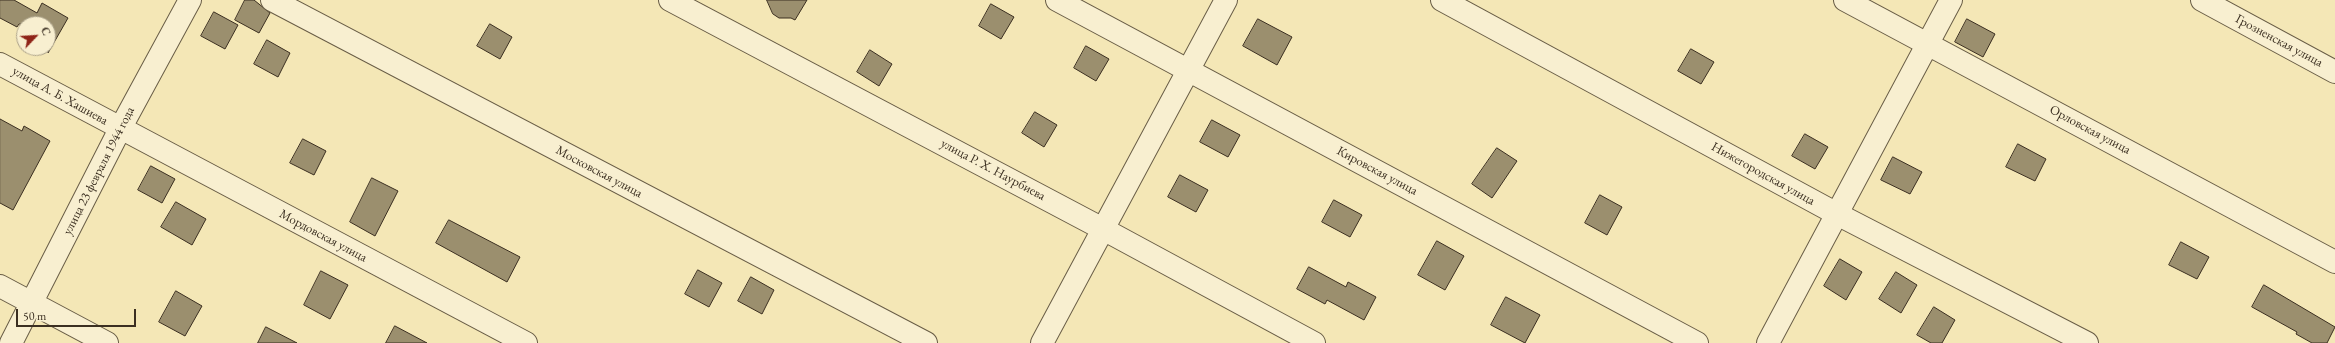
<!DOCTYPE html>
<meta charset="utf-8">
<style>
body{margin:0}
#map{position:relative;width:2335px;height:343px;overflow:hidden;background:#f4e7b6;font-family:"EB Garamond",serif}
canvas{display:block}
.north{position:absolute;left:16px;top:16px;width:40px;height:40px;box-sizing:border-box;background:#f8efd0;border:1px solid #aca28a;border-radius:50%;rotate:65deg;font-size:11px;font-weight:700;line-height:16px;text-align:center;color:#3b2f21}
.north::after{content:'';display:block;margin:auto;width:14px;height:18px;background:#8f2418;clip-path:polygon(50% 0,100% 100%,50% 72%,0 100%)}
.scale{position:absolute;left:16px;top:309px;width:120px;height:18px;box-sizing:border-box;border:2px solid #3b2f21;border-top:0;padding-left:5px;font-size:12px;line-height:14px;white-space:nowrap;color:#3b2f21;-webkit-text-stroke:3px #f8efd0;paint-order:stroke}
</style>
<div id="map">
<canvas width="2335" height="343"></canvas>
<div class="north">С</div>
<div class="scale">50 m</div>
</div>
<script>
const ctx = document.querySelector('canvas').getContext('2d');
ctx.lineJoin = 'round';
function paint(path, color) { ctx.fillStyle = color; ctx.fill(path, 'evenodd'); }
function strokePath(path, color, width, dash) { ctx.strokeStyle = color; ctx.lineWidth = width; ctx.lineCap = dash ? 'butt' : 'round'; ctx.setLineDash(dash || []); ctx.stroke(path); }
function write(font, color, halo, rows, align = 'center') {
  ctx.font = font + ' "EB Garamond",serif'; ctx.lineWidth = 3; ctx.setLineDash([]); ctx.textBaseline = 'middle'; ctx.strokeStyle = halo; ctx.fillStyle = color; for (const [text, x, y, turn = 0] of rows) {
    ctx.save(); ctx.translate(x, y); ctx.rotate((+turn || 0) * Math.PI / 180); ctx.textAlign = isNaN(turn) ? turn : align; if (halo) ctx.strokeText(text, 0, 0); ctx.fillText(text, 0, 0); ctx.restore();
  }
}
const building = new Path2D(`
 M0,0H14L37,13L42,3L68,18L48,53V24H19L17,27L0,18Z
 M245,0H254L270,13L259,33L235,20Z
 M767,0H807L795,20L791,18H779L773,14Z
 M991,4L1014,17L1001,39L979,26Z
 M214,12L238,25L225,49L201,36Z
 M1258,19L1292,37L1277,65L1243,46Z
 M1967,19L1995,34L1983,57L1955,42Z
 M490,24L512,37L500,59L477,46Z
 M267,40L290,53L278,77L254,64Z
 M1086,46L1109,59L1096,81L1074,68Z
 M1691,49L1714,62L1701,84L1678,71Z
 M870,50L892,64L879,86L857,72Z
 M1035,112L1057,125L1044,147L1022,133Z
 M0,119L22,131L24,126L50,141L13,210L0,203Z
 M1212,120L1240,135L1228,157L1200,142Z
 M1805,134L1828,147L1815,169L1792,156Z
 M303,139L326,151L314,175L290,163Z
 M2018,144L2046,159L2035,181L2006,167Z
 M1497,148L1517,161L1492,198L1472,184Z
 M1893,157L1922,172L1910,194L1881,180Z
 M151,166L175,179L162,203L138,190Z
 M1180,175L1208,190L1196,212L1168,197Z
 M372,178L398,191L375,236L350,222Z
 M1600,195L1622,207L1607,235L1585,223Z
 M1334,200L1362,215L1350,237L1322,222Z
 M176,202L206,219L192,245L161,227Z
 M449,220L520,257L507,282L436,243Z
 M1437,241L1464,256L1445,290L1418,275Z
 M2181,242L2209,257L2197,279L2169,265Z
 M1840,259L1862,272L1846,300L1824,286Z
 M1309,267L1346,287L1348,282L1376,297L1364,320L1327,300L1325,304L1297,289Z
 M698,270L722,283L709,307L685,294Z
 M321,271L348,285L330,319L304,305Z
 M1896,272L1917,285L1901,313L1879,299Z
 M751,277L774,290L762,314L738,301Z
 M2264,285L2335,327L2327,343H2312L2296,334L2297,332L2252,307Z
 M176,291L202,306L185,336L159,322Z
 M1506,297L1540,315L1525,343L1491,325Z
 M1934,307L1955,320L1942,343H1931L1917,335Z
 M395,326L427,343H386Z
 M266,327L297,343H258Z`);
const minor = new Path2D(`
 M272,0L926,343
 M670,0L1103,229L1314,343
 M1057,0L1697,343
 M1442,0L1837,214L2087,343
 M1845,0L2335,262
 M2202,0L2335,72
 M0,64L526,343
 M0,286L107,343
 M11,343L120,129L190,0
 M1042,343L1226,0
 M1768,343L1951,0`);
const streetNames = [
 ["Грозненская улица",2279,41,28],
 ["улица А. Б. Хашиева",60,96,29],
 ["Орловская улица",2090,130,28],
 ["улица Р. Х. Наурбиева",993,170,28],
 ["улица 23 февраля 1944 года",99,171,-63],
 ["Кировская улица",1377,171,28],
 ["Московская улица",599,172,28],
 ["Нижегородская улица",1763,174,29],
 ["Мордовская улица",323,236,28]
];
paint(building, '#9b8f6e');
strokePath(building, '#3b2f21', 1);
strokePath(minor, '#695d46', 24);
strokePath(minor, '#f8efd0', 22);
write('13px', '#3b2f21', '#f8efd0', streetNames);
</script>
